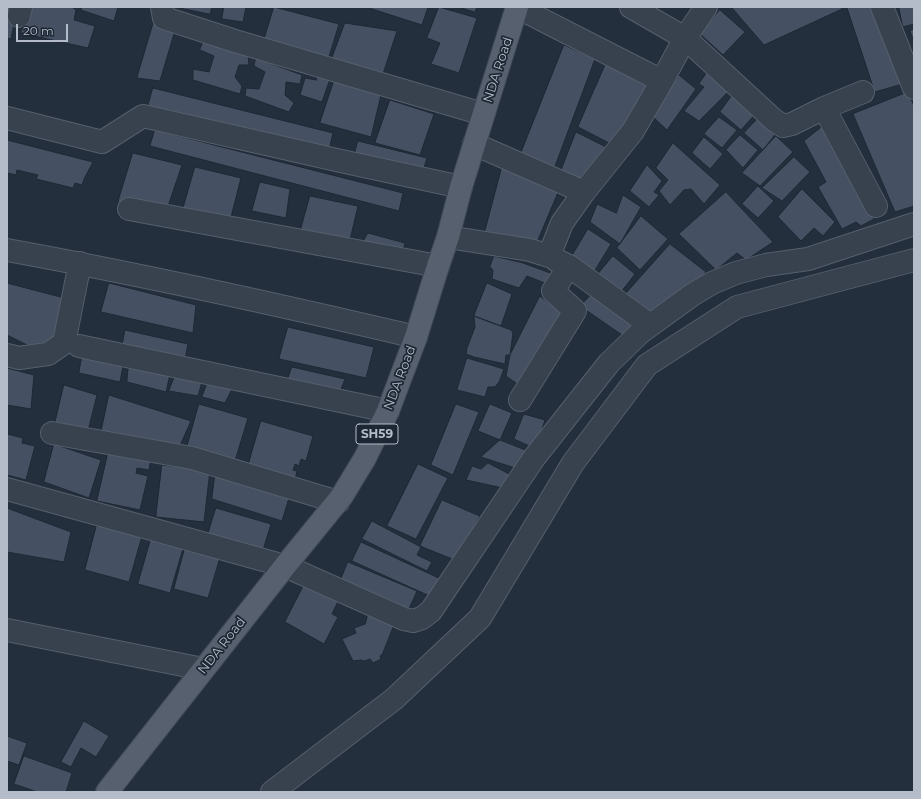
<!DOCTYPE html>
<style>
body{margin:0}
#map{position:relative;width:921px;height:799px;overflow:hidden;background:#242f3e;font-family:Montserrat,sans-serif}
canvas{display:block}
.frame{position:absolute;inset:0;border:8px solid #b4bcc9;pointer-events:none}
.scale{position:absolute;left:16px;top:24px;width:52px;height:18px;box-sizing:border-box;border:2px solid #b4bcc9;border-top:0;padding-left:5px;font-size:12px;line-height:14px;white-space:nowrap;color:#b4bcc9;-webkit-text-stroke:3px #1d2633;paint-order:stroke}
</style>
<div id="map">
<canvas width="921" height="799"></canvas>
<div class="frame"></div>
<div class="scale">20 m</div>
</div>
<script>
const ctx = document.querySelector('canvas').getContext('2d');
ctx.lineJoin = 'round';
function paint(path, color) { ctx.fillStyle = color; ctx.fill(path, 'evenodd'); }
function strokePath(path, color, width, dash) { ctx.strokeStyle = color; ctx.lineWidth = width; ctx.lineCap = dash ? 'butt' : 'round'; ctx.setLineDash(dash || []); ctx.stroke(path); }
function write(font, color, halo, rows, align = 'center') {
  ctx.font = font + ' Montserrat,sans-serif'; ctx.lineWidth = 3.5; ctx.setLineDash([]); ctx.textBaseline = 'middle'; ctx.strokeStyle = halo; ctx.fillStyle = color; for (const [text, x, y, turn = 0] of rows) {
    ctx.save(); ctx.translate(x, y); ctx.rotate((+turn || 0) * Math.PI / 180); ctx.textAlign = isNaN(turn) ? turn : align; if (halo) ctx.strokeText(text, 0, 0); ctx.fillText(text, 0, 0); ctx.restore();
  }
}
const building = new Path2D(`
 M7,7H17L11,39L7,38Z
 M27,7H72L76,10L74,20L95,26L88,48L21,33Z
 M82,7H118L114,21L81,10Z
 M175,7H212L210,14Z
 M224,7H246L243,22L222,19Z
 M274,7L339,24L328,60L264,40Z
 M372,7H428L422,25L372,9Z
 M439,7L477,18L459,73L431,64L440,43L427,38Z
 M459,7H477L475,12Z
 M734,7H841L842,9L764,45L732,8Z
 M847,7H876L906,83L875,92Z
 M899,7H914V24L903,27Z
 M720,10L745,32L723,55L699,33Z
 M154,21L176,27L160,81L137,78Z
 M345,23L397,31L382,77L332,58Z
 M914,29V42L910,31Z
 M204,39L248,56L249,65H239L235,77L242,86L240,94L193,80V69L209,72L214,56L200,50Z
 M564,45L595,59L554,169L521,153Z
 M256,58L302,75L300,84L286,82L285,95L294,103L289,112L245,96L246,88L259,89L265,72L254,66Z
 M607,61L653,85L615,146L578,127Z
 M710,68L731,89L699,121L684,111L704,87L699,84Z
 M317,72L331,76L322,102L300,95L305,78L316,80Z
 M679,75L696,89L667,130L652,116Z
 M335,78L381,95L371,137L320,123Z
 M153,88L333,133L328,155L146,113Z
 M735,91L758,111L741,130L720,112Z
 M908,92L914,106V206L895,212L853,114Z
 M390,100L434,114L420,155L375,143Z
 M761,115L777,132L763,150L744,133Z
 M719,117L737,130L722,148L704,134Z
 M823,126L874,219L861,226L856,222L842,229L818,187L826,182L804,141Z
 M155,130L403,193L399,211L150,146Z
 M576,132L608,148L584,185L559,176Z
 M740,135L758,150L743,168L726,150Z
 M776,136L793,152L760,186L742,173Z
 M704,137L723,154L710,169L692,153Z
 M7,140L93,162L84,179L82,185L75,183L73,188L36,179L38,175L17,170L16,175L7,173Z
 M358,141L427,158L421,178L353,160Z
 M673,143L720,185L704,204L691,189L684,190L670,205L659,191L668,180L656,168Z
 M133,153L182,165L167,209L118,202Z
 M794,157L810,172L782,201L762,188Z
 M647,165L662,181L654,192L659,195L649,207L630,191Z
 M195,167L241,178L230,221L183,209Z
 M502,167L559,190L535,247L483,239Z
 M260,182L290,189L286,218L252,211Z
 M758,186L774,201L758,218L742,204Z
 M802,189L835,222L823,236L814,228L801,241L778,217Z
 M726,192L773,242L746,260L737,253L716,270L679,234Z
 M623,195L641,207L620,244L590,222L597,204L616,213Z
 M310,196L358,206L349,244L299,236Z
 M641,216L668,239L640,270L617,248Z
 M588,229L611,244L592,275L569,261Z
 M368,233L405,243L400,262L359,249Z
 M670,244L706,272L689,292L646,317L621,299Z
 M494,256L523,263L553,274L547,284L527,276L519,288L492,279L493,270L490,267Z
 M613,256L635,274L618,296L593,280Z
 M7,283L72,300L60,340L35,349L7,335Z
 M109,283L196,305L193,333L101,312Z
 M487,283L512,294L501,326L474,316Z
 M597,289L636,325L625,337L580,306Z
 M540,296L566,316L523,388L506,376L510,355Z
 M474,316L511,330L513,333L510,355H506L505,364L474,357L466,354L467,348L475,327Z
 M288,327L374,347L366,378L279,359Z
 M125,330L188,344L184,365L121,353Z
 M83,351L124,361L120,382L79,373Z
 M467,358L504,369L499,382L495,387H488L485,397L457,390Z
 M129,362L171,370L166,392L127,382Z
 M292,367L345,379L338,397L285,387Z
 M7,368L34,375L31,409L7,405Z
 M176,373L203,378L198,396L169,391Z
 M210,376L235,383L225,403L202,397Z
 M64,385L97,395L86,439L55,423Z
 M109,395L191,421L178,450L100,437Z
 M199,404L248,418L235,461L187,447Z
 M456,404L479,412L453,475L431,465Z
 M490,404L512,413L500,440L478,431Z
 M524,414L545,420L536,449L514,439Z
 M261,421L313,436L306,461L301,459L299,466L295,464L293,470L297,471L295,480L248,466Z
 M7,434L23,438L22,443L35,446L26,480L7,475Z
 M500,440L528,451L521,470L481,457Z
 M54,444L101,460L89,498L44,482Z
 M109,449L151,458L149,470L137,468L136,473L148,476L140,510L97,501Z
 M488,463L513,476L503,488L466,480L472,466L481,469Z
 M418,464L448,478L416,539L387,526Z
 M162,465L210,470L204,522L156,517Z
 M215,475L289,498L282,521L212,499Z
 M442,500L480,516L457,561L420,546Z
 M7,508L71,532L64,562L7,552Z
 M216,508L271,524L263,550L208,534Z
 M372,521L421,547L417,555L432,562L427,571L362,539Z
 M97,524L142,536L129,582L85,570Z
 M152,535L184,545L170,593L138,584Z
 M361,542L443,580L434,598L352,561Z
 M186,544L221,554L208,598L174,589Z
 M348,562L417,591L409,609L341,579Z
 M306,581L341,595L332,614L338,617L324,644L285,622Z
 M368,614L394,625L382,655L380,656L381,659L373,663L370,659L364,661L361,660L353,661L342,639L356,633L354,628L365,624Z
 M84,721L109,736L96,757L81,748L71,767L61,762Z
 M7,736L27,743L19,765L7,761Z
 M24,756L72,773L66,792H37L14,784Z`);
const minor = new Path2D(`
 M162,7L164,18L235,41L483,114
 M517,7L662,81
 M631,7L685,38L774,120L783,126L792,124L824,108L863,92
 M882,7L914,88
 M19,16L21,7
 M824,108L876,206
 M7,118L102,142L143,116L341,161L461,187
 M474,144L584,192
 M129,209L438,266
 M448,237L530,250L549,256L562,223L584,192L633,131L662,81L685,38L706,7
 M7,250C144,275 280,305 416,337
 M556,260L569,266L650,325
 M79,346L388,411
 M7,355L19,358L48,354L64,343L80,263
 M520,400L575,311L553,291L569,266
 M52,433L192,458L338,502
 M7,489L285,566L404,619L413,621L422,618L431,611L439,599L534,458L609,363L641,332L692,295L712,283L736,273L766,265L808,259L914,224
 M7,630L203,669
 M272,792L394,699L480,618L573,463L647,365L737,307L914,260`);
const major = new Path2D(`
 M107,792L285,566L342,496L365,458L388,411L416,337L438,266L448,237L461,187L517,7`);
const shields = [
 [377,434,42]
];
const shieldNames = [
 ["SH59",377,434]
];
const streetNames = [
 ["NDA Road",498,70,-72],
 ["NDA Road",400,378,-69],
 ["NDA Road",222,646,-52]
];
paint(building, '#455162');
strokePath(building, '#1f2835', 1);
strokePath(minor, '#565f6c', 24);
strokePath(major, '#414a57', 24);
strokePath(minor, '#38414e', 22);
strokePath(major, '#56606e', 22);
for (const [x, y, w] of shields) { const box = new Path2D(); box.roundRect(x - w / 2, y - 10, w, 20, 3); ctx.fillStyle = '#1d2633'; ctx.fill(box); strokePath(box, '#b4bcc9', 1); }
write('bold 12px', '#b4bcc9', null, shieldNames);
write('13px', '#b4bcc9', '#1d2633', streetNames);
</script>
